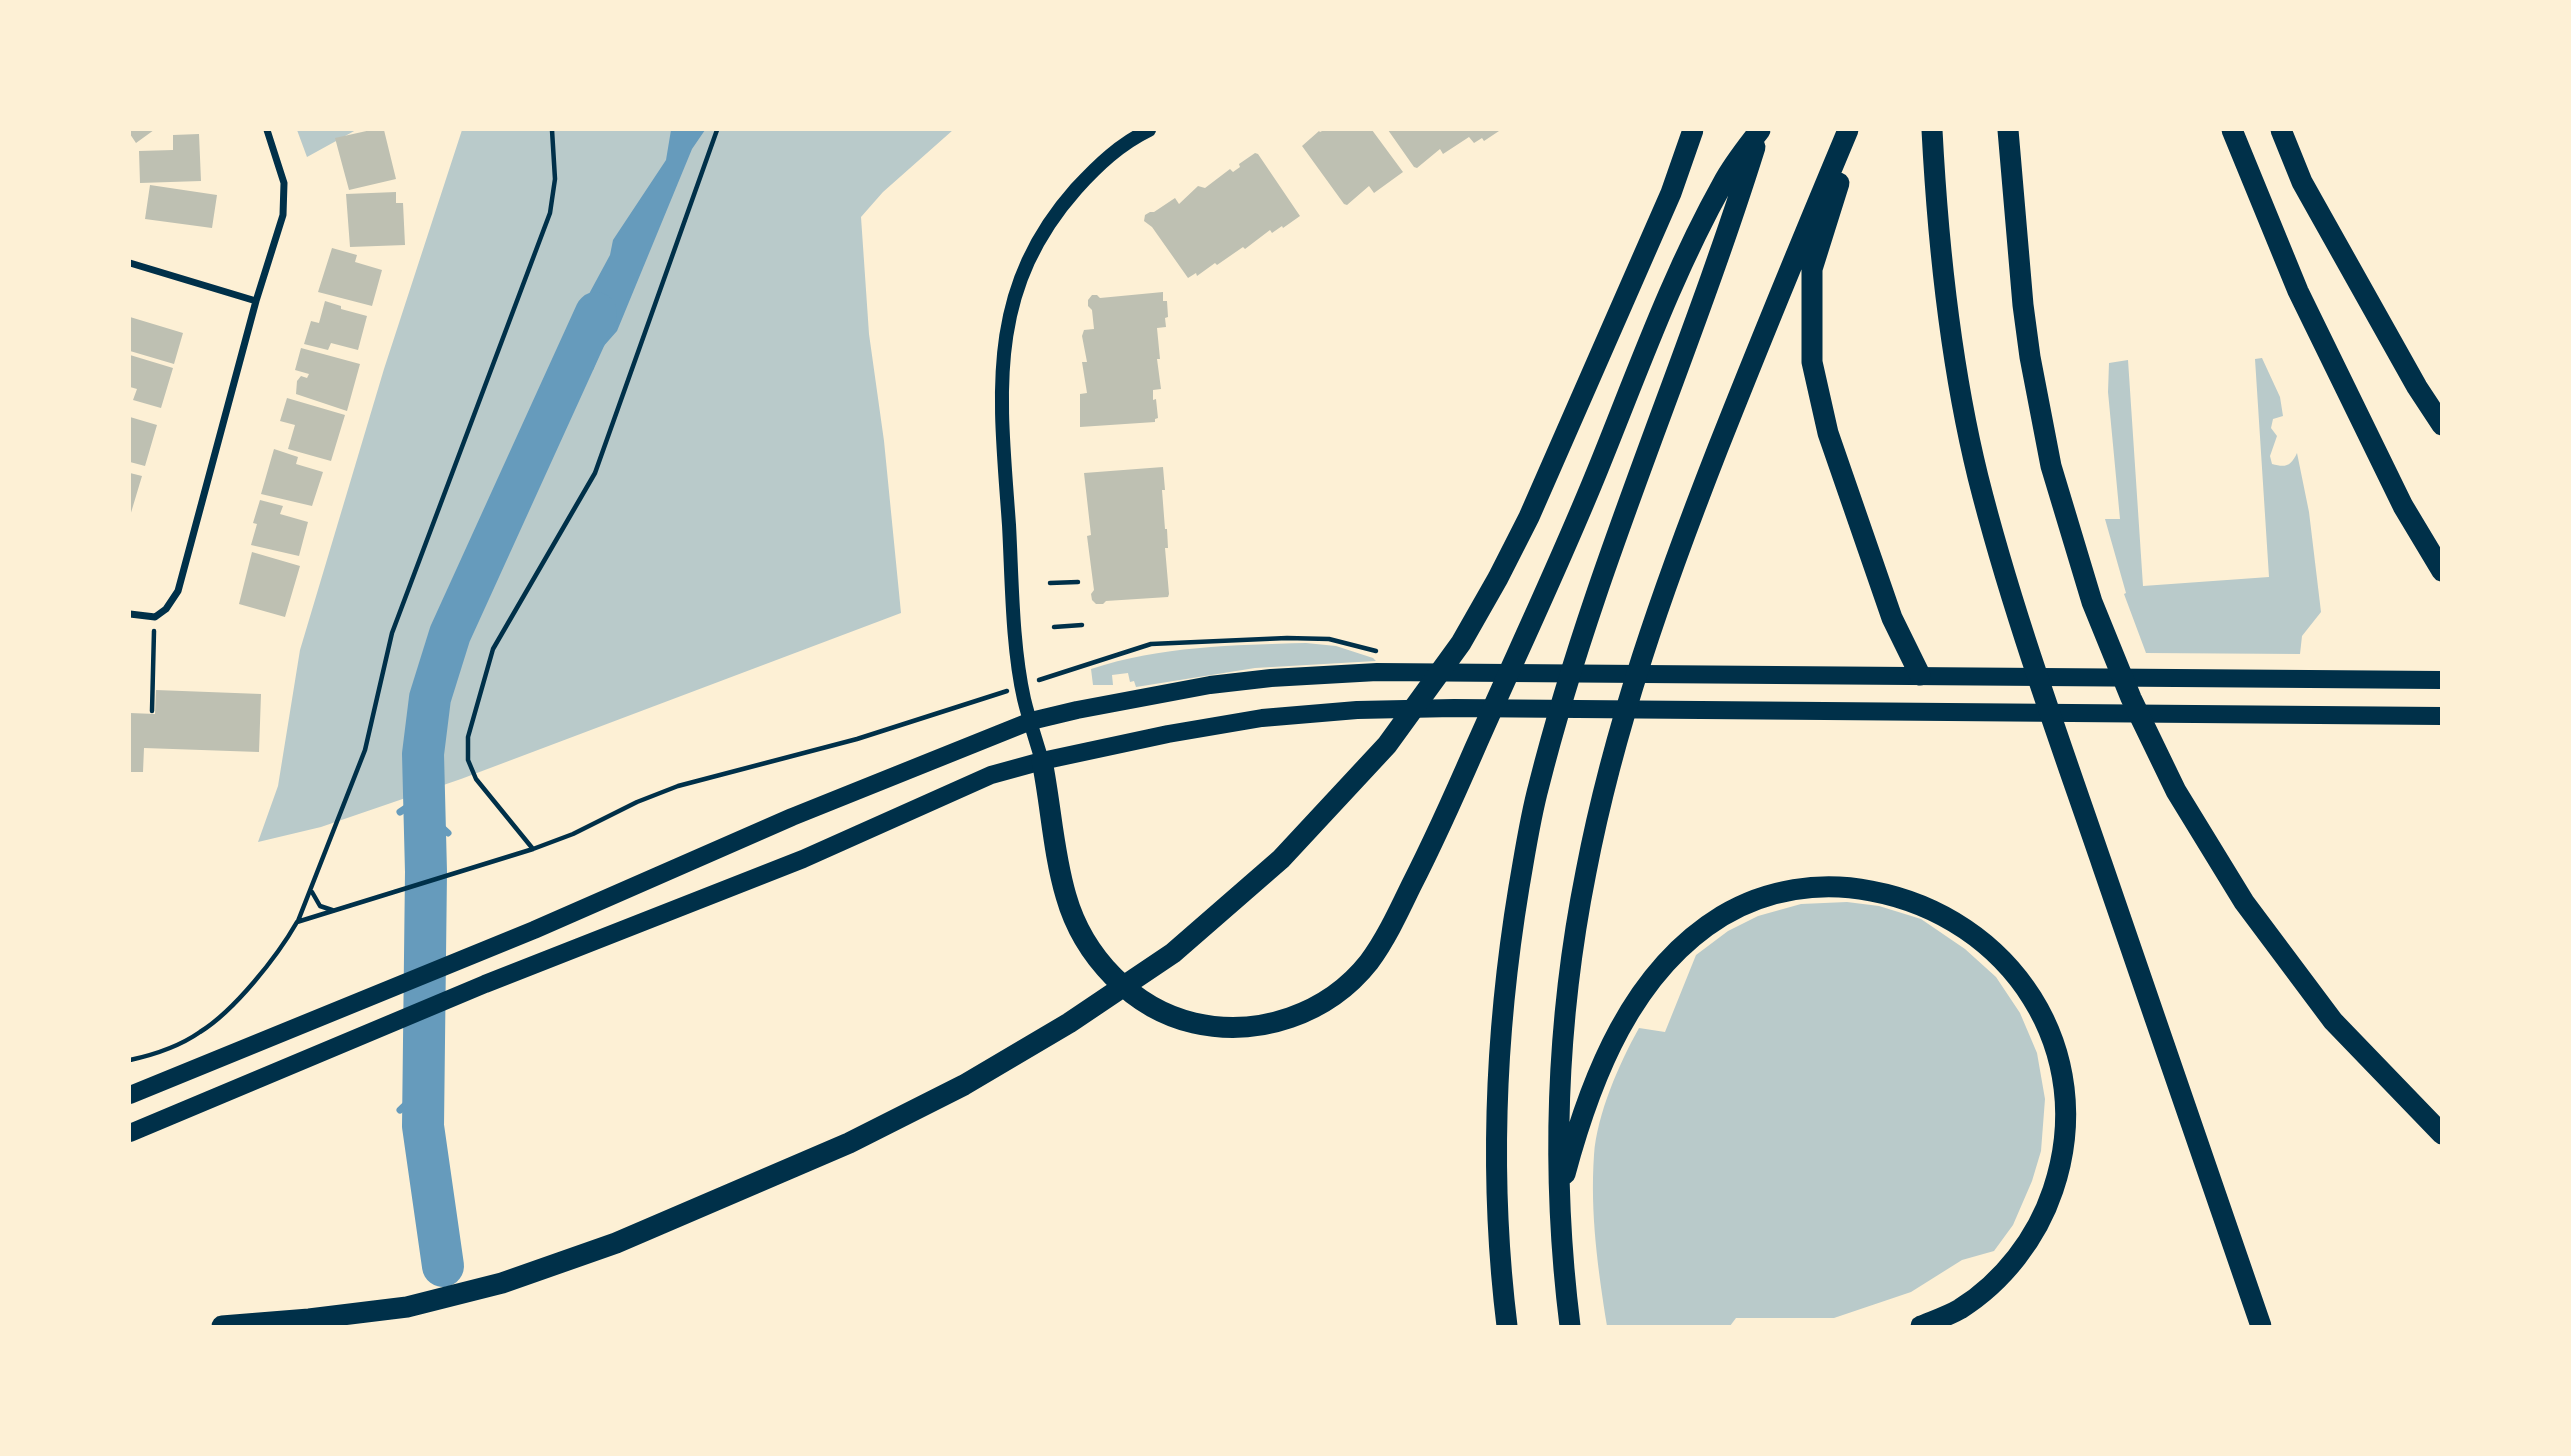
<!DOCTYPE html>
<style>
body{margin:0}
#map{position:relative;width:2571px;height:1456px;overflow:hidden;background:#fdf0d5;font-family:"PT Sans Narrow",sans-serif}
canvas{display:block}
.frame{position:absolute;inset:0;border:131px solid #fdf0d5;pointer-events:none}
</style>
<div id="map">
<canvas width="2571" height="1456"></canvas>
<div class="frame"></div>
</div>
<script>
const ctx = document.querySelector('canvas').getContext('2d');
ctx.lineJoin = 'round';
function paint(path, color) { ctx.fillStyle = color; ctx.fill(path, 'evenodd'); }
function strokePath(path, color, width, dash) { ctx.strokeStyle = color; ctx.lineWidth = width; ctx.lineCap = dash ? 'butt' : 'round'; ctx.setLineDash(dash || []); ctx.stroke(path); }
const green = new Path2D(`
 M297,130H356L307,157Z
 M462,130H953L883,192L861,217L869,334L884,441L901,613L461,779L321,827L258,842L278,786L300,650L384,369Z
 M2262,358L2280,397L2283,416L2273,419L2271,428L2277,436L2270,456L2272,464C2286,468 2291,466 2297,453L2309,512L2321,612L2302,636L2300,654L2146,653L2124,594L2126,593L2105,519H2120L2108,392L2109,363L2128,360L2143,586L2269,577L2255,359Z
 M1306,643L1336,646L1373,658L1376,661L1255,668L1136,687L1134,681L1130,682L1128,673L1112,675L1113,685H1093L1091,669C1161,646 1233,645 1306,643Z
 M1847,902L1879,906L1921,919L1965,949L1996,977L2020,1013L2037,1053L2045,1099L2041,1151L2032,1181L2013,1225L1994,1251L1962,1260L1911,1292L1834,1318H1736L1730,1326H1607C1598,1269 1590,1214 1594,1155C1597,1114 1619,1064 1639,1028L1665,1032L1696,955L1728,931L1758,916L1801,904Z`);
const water = new Path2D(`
 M671,130H705L692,149L617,331L602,348L593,370L564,362L583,305L610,255L613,240L666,160Z`);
const stream = new Path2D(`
 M400,812L424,796
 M425,812L448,833
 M400,1110L424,1087`);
const river = new Path2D(`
 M443,1266L423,1126L426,872L423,754L430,698L450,634L596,313`);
const building = new Path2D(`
 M130,130H154L136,143L130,134Z
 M371,130H384L396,179L349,190L335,138Z
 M1324,130H1372L1403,172L1374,193L1369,186L1347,205L1344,204L1302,146L1319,131L1320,132Z
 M1388,130H1497L1499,131L1484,141L1482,138L1474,143L1469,137L1443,154L1440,149L1417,168L1414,167Z
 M199,134L201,181L140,183L139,151L173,150V135Z
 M1255,153L1258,154L1300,216L1283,228L1282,226L1272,233L1270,230L1245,249L1243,247L1217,265L1215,263L1197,276L1196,273L1188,278L1152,227L1144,221L1145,215L1150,212H1154L1175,198L1179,204L1198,186L1205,188L1230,169L1233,172L1240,167L1239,164Z
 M150,185L217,195L212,228L145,219Z
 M396,192V203H403L405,245L350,247L346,194Z
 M332,248L357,255L355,262L382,270L372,306L318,292Z
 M1163,292V301H1167L1168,317L1165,318L1166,327L1157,328L1160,359H1157L1161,389L1153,390V400L1156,399L1158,418L1155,419V422L1080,427V394L1087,393L1082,362H1087L1082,336L1084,330L1094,329L1092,310L1088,306V300L1092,295H1097L1100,298Z
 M325,301L341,306V309L367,316L358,350L331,343L328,350L304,344L311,321L319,323Z
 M130,317L183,333L174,364L130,351Z
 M301,348L360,364L347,411L296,394L297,381L301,376L307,378L309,374L295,370Z
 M130,355L173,368L161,408L133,400L137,389L130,387Z
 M287,398L345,415L331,461L288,449L295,425L280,421Z
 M130,417L157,425L145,466L130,462Z
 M274,449L298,457L296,464L323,472L312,506L261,494Z
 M1163,467L1165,490H1162L1165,529H1167L1168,548H1165L1169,594L1168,597L1106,601L1103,604H1096L1092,600L1091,594L1094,590L1087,536L1091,535L1084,473Z
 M130,473L142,476L130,516Z
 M260,500L283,506L280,514L308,522L299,556L251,545L257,524L253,523Z
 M252,552L300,566L285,617L239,604Z
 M156,690L261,694L259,752L144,748L143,772H130V713L155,714Z`);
const path = new Path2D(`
 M1050,583L1078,582
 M1054,627L1082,625
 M1039,680L1151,644L1287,638L1329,639L1376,651
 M152,711L154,631
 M533,849L476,779L468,760V737L493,649L595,473L717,130
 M312,892L320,906L332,910
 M298,921L365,750L392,633L550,213L555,179L552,130
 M130,1060C153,1055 180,1046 200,1032C234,1011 277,957 297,922L533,849L573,834L637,802L678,786L857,739L1007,691`);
const minor = new Path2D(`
 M130,263L256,301
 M130,614L155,617L166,609L178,591L256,301L283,215L284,183L267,130`);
const secondary = new Path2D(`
 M1042,761C1036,740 1029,720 1024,699C1012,646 1012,580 1009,525C1000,397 984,293 1076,189C1098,165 1120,144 1149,130`);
const primary = new Path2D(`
 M130,1095L534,930L792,817L1031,721L1077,710L1210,685L1271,678L1377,672L2442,680
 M130,1133L485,984L803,859L991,775L1042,761L1168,734L1262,718L1357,710L1454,708L2442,716`);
const motorway = new Path2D(`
 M1932,130C1938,246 1950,363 1978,477C2011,608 2058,736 2102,864C2155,1018 2208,1173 2261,1326
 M2008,130L2023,305L2030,357L2051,466L2092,602L2131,698L2176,791L2244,902L2333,1021L2442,1134
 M2232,130L2298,291L2403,506L2442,571
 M2281,130L2302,182L2417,387L2442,425
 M1839,183L1812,269V362L1828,433L1892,618L1920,675
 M1042,761C1051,805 1053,852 1066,896C1083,956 1133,1009 1194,1023C1258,1038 1328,1014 1369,962C1386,939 1399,911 1411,886C1434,841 1455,794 1475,748C1516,655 1560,563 1598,469C1637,373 1672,274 1723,183C1733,164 1747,147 1760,130
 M1565,1174C1591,1077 1632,971 1722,916C1767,889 1820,881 1871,891C2011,917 2100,1051 2053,1190C2037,1238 2003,1282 1960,1309C1948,1316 1933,1321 1921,1326
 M222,1326L309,1319L407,1307L502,1283L616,1243L849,1143L964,1085L1069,1023L1173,953L1281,859L1387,745L1461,643L1498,578L1529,517L1671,193L1693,130
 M1507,1326C1489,1180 1495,1032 1519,887C1525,853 1530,818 1539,785C1594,567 1688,361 1755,147
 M1570,1326C1551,1174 1556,1022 1586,872C1614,726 1664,586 1718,448C1760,342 1804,235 1848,130`);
paint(green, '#b9caca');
paint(water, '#669bbc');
strokePath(stream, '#669bbc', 7);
strokePath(river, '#669bbc', 42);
paint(building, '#bec0b2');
strokePath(path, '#003049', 4.5);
strokePath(minor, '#003049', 7);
strokePath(secondary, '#003049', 14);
strokePath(primary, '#003049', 18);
strokePath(motorway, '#003049', 21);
</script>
